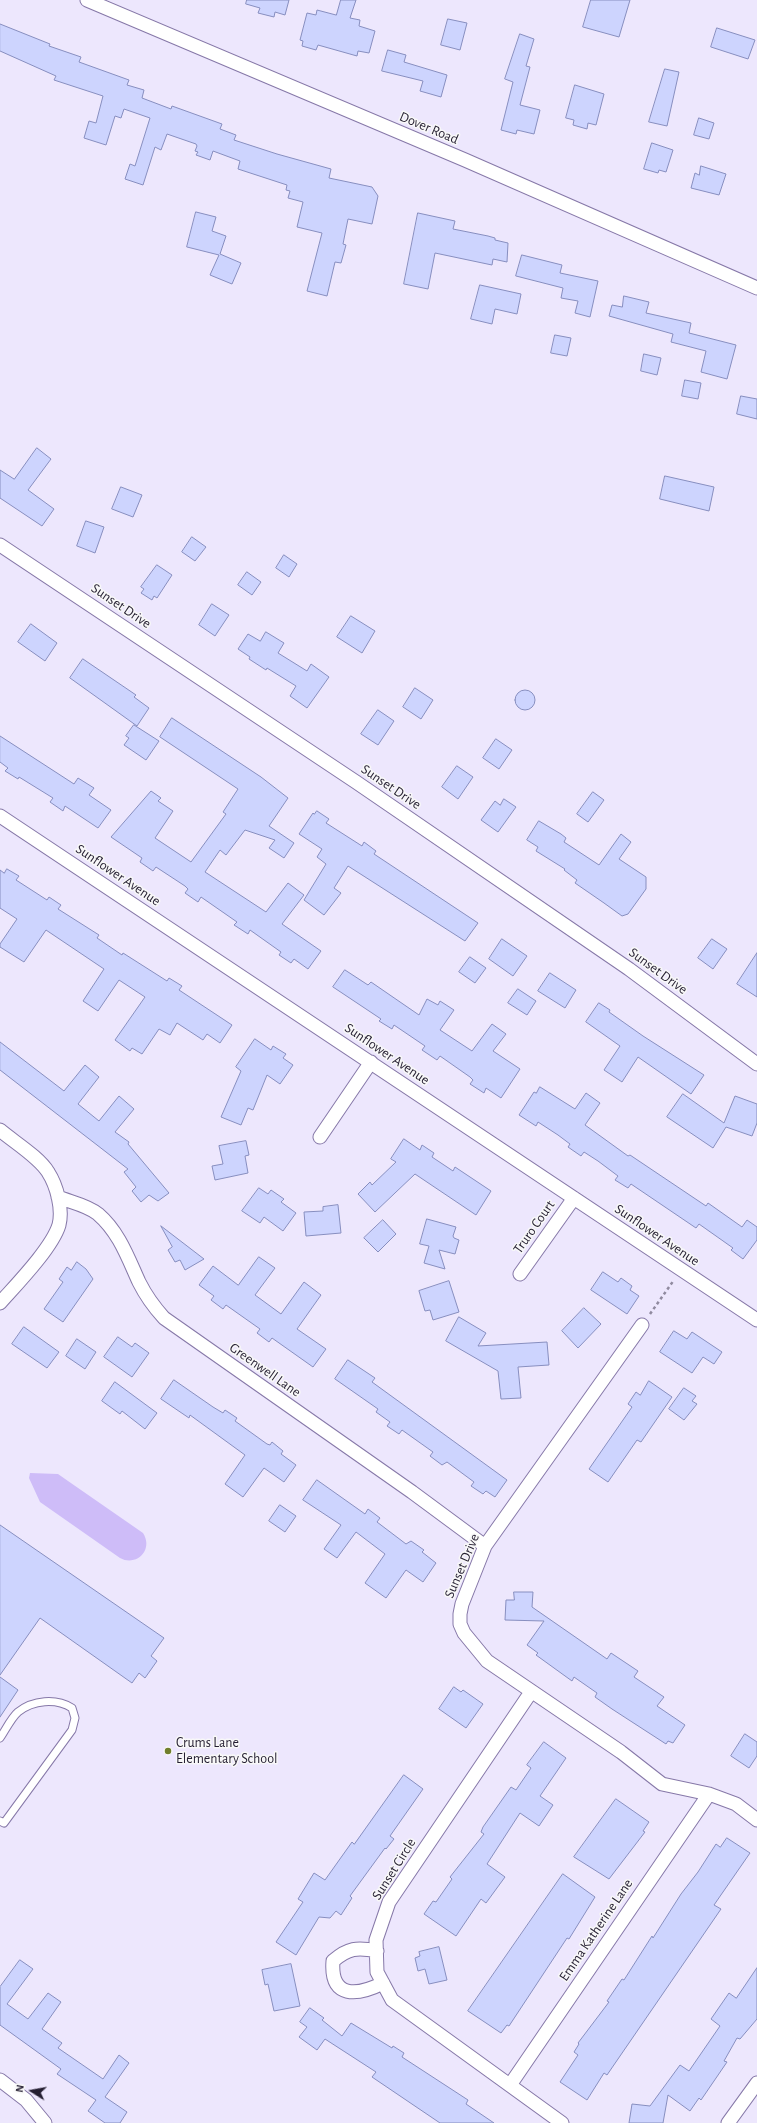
<!DOCTYPE html>
<style>
body{margin:0}
#map{position:relative;width:757px;height:2123px;overflow:hidden;background:#ede7fd;font-family:"Alegreya Sans",sans-serif}
canvas{display:block}
.north{position:absolute;left:12px;top:2071px;width:40px;height:40px;-webkit-text-stroke:3px #f8f8f8;paint-order:stroke;rotate:281deg;font-size:11px;font-weight:700;line-height:16px;text-align:center;color:#251f32}
.north::after{content:'';display:block;margin:auto;width:14px;height:18px;background:#251f32;clip-path:polygon(50% 0,100% 100%,50% 72%,0 100%)}
</style>
<div id="map">
<canvas width="757" height="2123"></canvas>
<div class="north">N</div>
</div>
<script>
const ctx = document.querySelector('canvas').getContext('2d');
ctx.lineJoin = 'round';
function paint(path, color) { ctx.fillStyle = color; ctx.fill(path, 'evenodd'); }
function strokePath(path, color, width, dash) { ctx.strokeStyle = color; ctx.lineWidth = width; ctx.lineCap = dash ? 'butt' : 'round'; ctx.setLineDash(dash || []); ctx.stroke(path); }
function write(font, color, halo, rows, align = 'center') {
  ctx.font = font + ' "Alegreya Sans",sans-serif'; ctx.lineWidth = 3; ctx.setLineDash([]); ctx.textBaseline = 'middle'; ctx.strokeStyle = halo; ctx.fillStyle = color; for (const [text, x, y, turn = 0] of rows) {
    ctx.save(); ctx.translate(x, y); ctx.rotate((+turn || 0) * Math.PI / 180); ctx.textAlign = isNaN(turn) ? turn : align; if (halo) ctx.strokeText(text, 0, 0); ctx.fillText(text, 0, 0); ctx.restore();
  }
}
const green = new Path2D(`
 M30,1473L58,1474L68,1481L143,1533C154,1550 136,1567 120,1558L40,1502L29,1478Z`);
const building = new Path2D(`
 M247,0H289L285,15L275,12L274,17L258,13L260,8L246,4Z
 M341,0H356L350,18L360,20L359,26L375,31L369,53L358,51L357,56L318,45L316,50L302,46L303,41L300,40L307,13L316,15L317,10L336,15Z
 M591,0H630L619,37L583,27Z
 M448,19L467,23L460,50L441,45Z
 M0,24L50,44L49,46L81,57L79,62L129,80L127,85L144,90L142,98L171,109L172,106L222,124L220,129L236,135L234,140L277,154L331,169L329,178L372,187L378,196L372,224L348,219L343,244L346,245L341,263L335,262L327,296L307,291L322,233L297,227L303,202L288,198L290,191L286,190L287,185L238,169L240,161L213,151L210,160L196,155L198,152L195,151L197,146L196,144L167,134L161,150L155,147L143,185L125,179L130,164L135,166L150,118L124,109L121,118L115,116L106,145L84,138L89,121L96,123L103,96L54,80L56,76L0,51Z
 M717,28L755,40L748,59L711,47Z
 M520,34L534,39L526,66L530,67L520,105L540,110L534,134L517,130L516,134L501,130L513,82L505,79Z
 M388,50L406,55L404,62L447,75L441,97L420,91L423,81L382,71Z
 M665,69L679,72L667,126L649,122Z
 M575,85L604,94L596,125L588,123L587,129L573,125L574,120L566,118Z
 M699,118L714,123L709,139L694,135Z
 M652,143L673,150L666,172L659,170L658,173L644,169Z
 M701,166L726,174L719,195L691,188L695,173L699,175Z
 M196,212L216,217L212,231L226,236L220,254L241,263L232,284L210,275L219,255L187,247Z
 M418,213L455,221L453,229L488,236L495,238V240L508,243L507,262L493,259L492,265L435,253L428,289L404,284Z
 M522,255L562,265L560,273L598,281L590,317L575,313L578,301L561,298L563,288L516,276Z
 M480,285L521,294L517,314L495,309L492,324L471,319Z
 M624,296L649,302L646,313L691,323L689,333L736,345L727,379L701,372L706,351L671,342L673,334L609,316L612,305L622,307Z
 M555,335L571,338L567,356L551,353Z
 M644,354L661,358L657,375L641,371Z
 M685,380L701,383L698,399L682,396Z
 M741,396L757,399V419L737,414Z
 M37,448L51,459L28,490L54,509L42,526L0,498V470L14,479Z
 M665,476L714,487L709,511L660,499Z
 M121,487L142,495L133,517L112,509Z
 M86,521L104,527L95,553L77,546Z
 M192,537L206,547L195,561L182,552Z
 M284,555L297,564L289,577L276,568Z
 M157,565L172,575L157,598L154,596L152,600L141,593L144,589L141,587Z
 M247,572L261,582L252,595L238,585Z
 M212,604L229,615L215,636L199,625Z
 M351,616L375,631L362,653L337,637Z
 M31,624L57,643L45,661L18,642Z
 M266,632L284,643L278,653L307,671L311,664L329,677L307,708L290,696L296,686L267,668L266,670L249,659L250,657L238,649L248,634L260,641Z
 M83,659L136,695L134,697L149,708L137,726L70,678Z
 M415,688L433,700L421,719L403,707Z
 M515 700a10 10 0 1 1 20 0a10 10 0 1 1-20 0Z
 M378,710L394,721L378,745L361,734Z
 M172,718L261,777L288,798L269,826L294,843L284,858L269,848L275,840L245,830L226,855L220,850L205,872L266,912L288,883L304,895L282,924L321,951L308,969L294,959L291,963L279,955L281,952L250,930L248,934L234,925L237,922L201,897L198,902L185,893L188,889L185,886L156,867L153,871L140,862L142,858L111,837L151,791L161,798L158,801L173,811L155,838L191,862L226,814L223,812L238,789L160,737Z
 M134,725L159,741L146,760L124,745L129,738L126,736Z
 M0,736L74,784L78,778L94,788L89,795L111,810L98,828L65,806L63,811L50,802L53,798L19,777L18,779L5,771L8,768L0,762Z
 M496,739L512,750L499,769L483,758Z
 M457,766L473,777L458,799L442,787Z
 M593,792L604,800L588,822L577,814Z
 M504,799L516,807L498,832L481,820L495,801L500,805Z
 M317,811L329,819L326,823L362,846L364,842L376,851L374,854L478,923L465,941L348,866L334,888L341,893L324,915L304,900L326,864L317,857L322,849L299,834L313,813L314,814Z
 M539,821L561,834L566,838L564,842L599,865L621,834L631,842L619,859L646,877V889L628,914L622,916L604,903L575,883L577,880L564,870L565,869L536,851L538,847L527,840Z
 M7,869L19,876L16,880L47,900L49,897L61,905L58,909L99,935L97,938L122,955L123,953L167,981L169,978L182,986L179,990L232,1025L220,1043L207,1034L203,1040L177,1023L170,1035L159,1029L142,1054L132,1048L130,1051L115,1040L145,997L119,980L98,1011L83,1001L104,969L46,930L24,962L0,947V944L17,919L0,908V870L4,873Z
 M502,939L527,956L513,976L489,959Z
 M712,939L727,949L713,969L698,958Z
 M757,953V997L737,984Z
 M470,957L486,968L475,983L459,972Z
 M345,970L368,985L371,982L419,1015L427,999L438,1005L440,1001L454,1010L440,1030L472,1051L492,1024L506,1034L493,1051L520,1069L501,1098L486,1088L484,1093L470,1084L473,1080L470,1077L440,1056L437,1060L422,1050L425,1046L394,1025L392,1029L379,1021L381,1019L333,987Z
 M550,973L576,990L565,1008L538,991Z
 M518,989L536,1001L527,1015L508,1003Z
 M599,1003L610,1010L609,1012L643,1036L704,1075L691,1094L638,1057L622,1082L604,1070L620,1046L586,1022Z
 M255,1039L271,1050L273,1046L286,1054L283,1058L293,1065L280,1084L267,1075L253,1110L248,1108L241,1125L221,1117L241,1071L236,1067Z
 M0,1042L64,1091L85,1065L99,1077L78,1104L99,1121L119,1096L134,1109L115,1132L129,1142L128,1144L169,1193L158,1201L149,1195L141,1202L132,1191L136,1187L124,1172L128,1169L0,1070Z
 M540,1087L575,1109L586,1093L600,1103L585,1125L628,1156L630,1155L706,1206L708,1203L742,1227L747,1220L757,1227V1240L743,1259L731,1250L733,1248L699,1224L696,1228L631,1184L628,1188L615,1180L618,1176L598,1161L584,1152L581,1156L568,1147L570,1144L558,1135L538,1122L536,1126L519,1115L534,1092L536,1093Z
 M683,1094L724,1123L735,1096L757,1104V1123L752,1136L726,1127L713,1148L667,1117Z
 M404,1139L420,1150L422,1145L434,1153L432,1157L453,1171L455,1167L491,1191L476,1215L415,1174L375,1212L358,1194L370,1182L372,1185L396,1162L391,1159Z
 M246,1141L249,1155L245,1156L248,1173L215,1180L212,1166L223,1164L219,1146Z
 M259,1188L268,1194L271,1190L284,1199L281,1202L296,1213L283,1231L264,1217L260,1223L242,1211Z
 M338,1205L341,1233L306,1236L304,1212L323,1211V1207Z
 M427,1219L456,1227L453,1236L454,1238L459,1240L455,1254L439,1250L445,1269L424,1263L429,1246L420,1244Z
 M383,1220L396,1234L378,1252L364,1238Z
 M161,1226L204,1259L185,1270L180,1260L175,1262L168,1250L172,1247Z
 M259,1257L275,1268L255,1295L281,1314L304,1282L321,1295L297,1329L326,1349L313,1367L272,1338L269,1342L257,1333L260,1329L226,1305L223,1309L211,1300L214,1296L199,1285L213,1266L238,1285Z
 M77,1262L86,1269L93,1279L63,1322L44,1309L63,1282L59,1279L67,1267L71,1270Z
 M603,1272L618,1282L621,1278L632,1286L630,1290L639,1296L627,1314L591,1290Z
 M449,1281L459,1312L433,1320L430,1310L425,1311L419,1291Z
 M584,1308L601,1324L578,1348L562,1331Z
 M459,1317L486,1333L478,1346L547,1342L549,1365L518,1367L521,1398L501,1399L498,1371L446,1341Z
 M24,1327L59,1352L47,1368L12,1344Z
 M674,1331L687,1339L692,1332L722,1352L714,1364L703,1357L692,1373L660,1352Z
 M118,1337L132,1347L135,1343L149,1353L132,1377L104,1357Z
 M77,1339L96,1352L85,1369L66,1356Z
 M348,1360L375,1378L372,1382L507,1480L495,1497L486,1491L483,1494L471,1486L474,1482L447,1462L442,1465L430,1456L433,1452L402,1430L399,1434L387,1426L390,1422L376,1412L378,1409L335,1379Z
 M174,1380L213,1407L223,1413L225,1410L237,1418L235,1421L267,1444L270,1445L272,1442L283,1451L281,1454L296,1465L284,1482L264,1468L243,1497L225,1484L245,1455L190,1415L189,1418L161,1399Z
 M649,1381L672,1397L641,1442L637,1440L608,1482L589,1469L632,1407L628,1404L636,1392L640,1395Z
 M115,1382L157,1413L145,1429L122,1411L120,1414L102,1401Z
 M684,1388L696,1396L692,1401L697,1404L684,1420L669,1409Z
 M317,1480L365,1514L368,1509L380,1518L377,1522L406,1544L411,1541L424,1550L422,1552L436,1563L423,1582L406,1570L386,1598L365,1583L385,1554L356,1532L337,1558L324,1549L341,1525L303,1500Z
 M280,1505L296,1516L285,1532L269,1521Z
 M0,1525L164,1638L151,1656L157,1661L145,1678L139,1673L132,1683L40,1618L0,1675Z
 M514,1592H533L532,1607L607,1659L611,1653L638,1671L634,1677L664,1697L657,1706L685,1725L673,1743L668,1741L666,1744L612,1709L595,1697L597,1693L574,1677L572,1681L536,1655L538,1653L527,1645L544,1621L505,1620L506,1600H514Z
 M0,1677L18,1690L0,1717Z
 M454,1687L461,1692L463,1690L483,1704L466,1728L439,1709Z
 M745,1734L757,1742V1756L749,1768L731,1756Z
 M544,1742L566,1758L540,1796L553,1805L539,1826L520,1813L487,1864L505,1877L486,1903L481,1899L456,1936L424,1914L433,1901L436,1902L452,1879L450,1877L484,1834L481,1832L483,1827L511,1787L516,1790L531,1768L527,1765Z
 M404,1775L423,1789L390,1836L394,1839L386,1849L385,1848L350,1896L352,1898L341,1915L336,1911L330,1918L319,1917L296,1955L276,1942L303,1902L298,1899L314,1873L325,1880L352,1842L354,1844Z
 M616,1799L649,1822L643,1831L645,1832L609,1879L574,1857Z
 M727,1838L750,1853L714,1905L721,1909L607,2075L604,2073L587,2100L560,2082L578,2055L574,2052L579,2044L578,2043L609,2002L607,2001L622,1979L624,1980L652,1936L653,1938L681,1894L698,1872L716,1844L720,1847Z
 M563,1874L595,1897L569,1939L567,1938L509,2026L507,2025L501,2033L468,2011Z
 M439,1947L447,1980L429,1984L425,1969L418,1971L415,1958L420,1956L419,1952Z
 M20,1960L33,1969L7,2004L28,2019L48,1993L61,2002L42,2029L62,2043L58,2048L103,2079L119,2055L129,2063L105,2097L127,2112L120,2123H105L88,2111L96,2100L57,2074L61,2069L0,2025V1987Z
 M291,1964L300,2006L274,2011L268,1984L265,1985L262,1970Z
 M757,1968V2019L740,2039L737,2038L724,2061L727,2062L701,2100L699,2098L690,2111L668,2095L663,2123H629L632,2104L650,2106L680,2065L689,2071L720,2026L711,2019L729,1993L736,1998Z
 M310,2008L324,2018L322,2020L342,2036L351,2023L392,2048L393,2046L404,2053L402,2057L468,2100L466,2104L494,2123H440L372,2077L376,2072L325,2039L317,2050L299,2037L307,2027L300,2022Z`);
const path = new Path2D(`
 M650,1314L674,1280`);
const service = new Path2D(`
 M0,1738C5,1731 11,1718 18,1712C33,1700 56,1698 72,1708L75,1718L72,1730L4,1823L0,1821`);
const minor = new Path2D(`
 M87,0L465,160L757,288
 M0,545L356,782L629,969L757,1064
 M0,816L757,1320
 M0,1130C14,1142 39,1157 48,1172C57,1186 63,1209 59,1225C52,1248 16,1285 0,1303
 M320,1137L371,1062
 M58,1197C70,1202 87,1205 98,1214C119,1232 128,1258 139,1282C146,1296 154,1307 164,1318L412,1492L485,1546
 M520,1274L574,1198
 M642,1325L485,1546L462,1604L460,1614V1624L464,1633L487,1661L621,1752L662,1784L709,1794L736,1804L757,1820
 M531,1692L389,1902L376,1940L377,1972L392,2000L562,2123
 M377,1951C357,1947 348,1948 333,1961C330,1999 357,1996 383,1983
 M0,2080L26,2100L45,2123
 M510,2085L709,1794
 M728,2123L757,2083`);
const markers = [
 [168,1751,4,"#707e2c"]
];
const streetNames = [
 ["Dover Road",429,128,23],
 ["Sunset Drive",121,606,34],
 ["Sunset Drive",391,787,34],
 ["Sunflower Avenue",118,875,34],
 ["Sunset Drive",658,971,36],
 ["Sunflower Avenue",387,1054,34],
 ["Truro Court",534,1227,-55],
 ["Sunflower Avenue",657,1235,34],
 ["Greenwell Lane",265,1370,35],
 ["Sunset Drive",462,1566,-67],
 ["Sunset Circle",394,1869,-58],
 ["Emma Katherine Lane",596,1930,-56]
];
const poiNames = [
 ["Crums Lane",176,1743],
 ["Elementary School",176,1759]
];
paint(green, '#cebcf8');
paint(building, '#cdd4fe');
strokePath(building, '#878ebf', 1);
strokePath(service, '#8678a8', 9);
strokePath(minor, '#8678a8', 15);
strokePath(path, '#908a9f', 2.5, [3, 3]);
strokePath(service, '#fff', 7);
strokePath(minor, '#fff', 13);
for (const [x, y, r, color] of markers) { const dot = new Path2D(); dot.arc(x, y, r, 0, 2 * Math.PI); ctx.fillStyle = color; ctx.fill(dot); strokePath(dot, '#f8f8f8', 1.5); }
write('14px', '#251f32', '#f8f8f8', streetNames);
write('14px', '#251f32', '#f8f8f8', poiNames, 'left');
</script>
